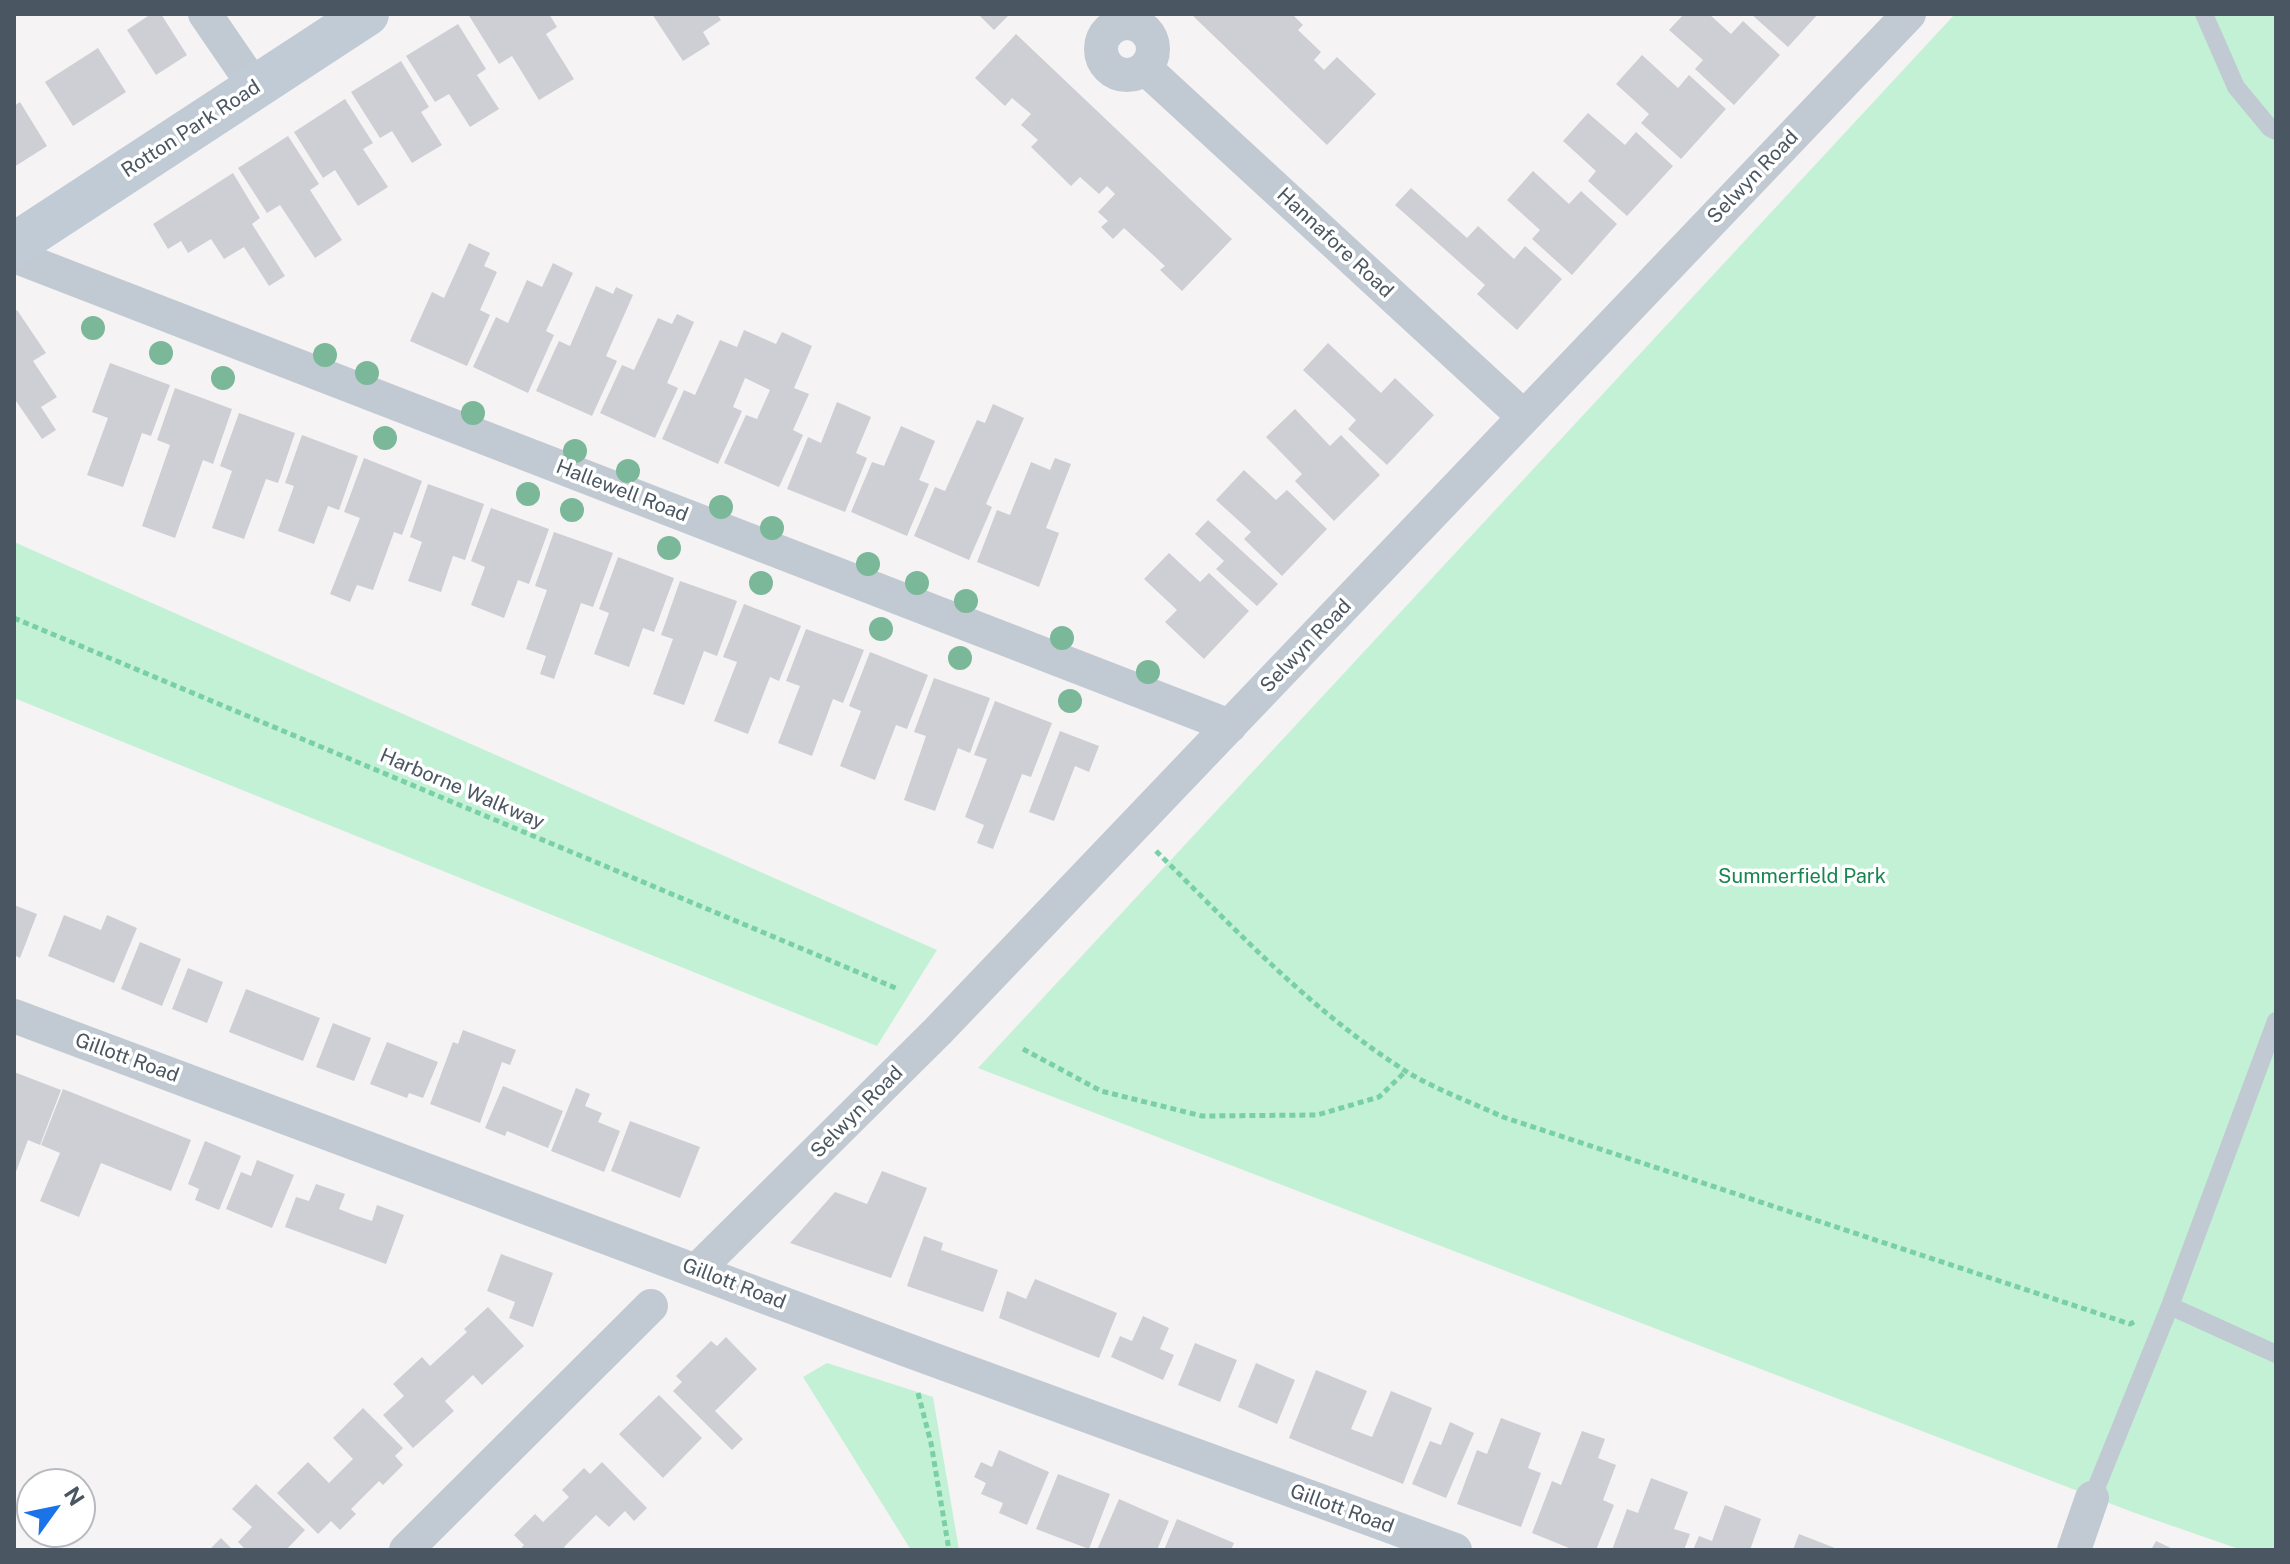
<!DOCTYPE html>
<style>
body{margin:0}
#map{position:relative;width:2290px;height:1564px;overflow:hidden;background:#f5f3f3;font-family:"Public Sans",sans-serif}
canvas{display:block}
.frame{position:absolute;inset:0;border:16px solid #4a5661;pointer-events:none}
.north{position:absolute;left:16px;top:1468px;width:80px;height:80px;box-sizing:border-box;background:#fff;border:2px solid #b7bbc0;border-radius:50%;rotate:57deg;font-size:22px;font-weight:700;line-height:32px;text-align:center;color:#4a5661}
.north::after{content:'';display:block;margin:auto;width:28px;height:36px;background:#1a73e8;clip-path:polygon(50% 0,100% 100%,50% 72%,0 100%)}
</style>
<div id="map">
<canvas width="2290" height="1564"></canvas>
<div class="frame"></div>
<div class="north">N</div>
</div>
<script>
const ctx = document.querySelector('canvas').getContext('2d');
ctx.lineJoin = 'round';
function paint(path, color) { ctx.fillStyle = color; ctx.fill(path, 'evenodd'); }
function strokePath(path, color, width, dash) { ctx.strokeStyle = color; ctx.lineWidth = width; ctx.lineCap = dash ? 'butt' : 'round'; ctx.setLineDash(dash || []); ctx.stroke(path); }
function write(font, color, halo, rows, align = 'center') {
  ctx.font = font + ' "Public Sans",sans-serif'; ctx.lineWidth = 7; ctx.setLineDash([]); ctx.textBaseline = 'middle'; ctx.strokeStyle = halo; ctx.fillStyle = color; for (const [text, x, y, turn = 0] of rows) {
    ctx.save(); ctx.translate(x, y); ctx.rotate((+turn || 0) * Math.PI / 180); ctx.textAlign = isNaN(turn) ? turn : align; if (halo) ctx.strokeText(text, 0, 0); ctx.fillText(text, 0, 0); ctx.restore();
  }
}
const green = new Path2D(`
 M1955,14H2276V1550H2242L2135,1513L978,1068Z
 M14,542L937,950L877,1046L14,698Z
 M827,1363L933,1397L959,1550H911L803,1377Z`);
const building = new Path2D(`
 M151,14H161L187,55L156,75L127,30Z
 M468,14H549L557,27L546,34L574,79L539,100L512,56L499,64Z
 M652,14H717L721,20L703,32L710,44L683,61Z
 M978,14H1010L994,30Z
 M1191,14H1292L1303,25L1298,30L1321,52L1314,60L1324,70L1337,57L1376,94L1327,145Z
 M1684,14H1709L1731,34L1743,21L1780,55L1734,105L1695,69L1703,60L1669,30Z
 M1751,14H1818L1788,47Z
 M458,24L486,69L477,75L499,109L470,127L449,94L435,102L406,56Z
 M1016,34L1232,239L1182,291L1160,270L1165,266L1124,228L1113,239L1101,227L1108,221L1098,212L1115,194L1107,186L1099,194L1080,177L1071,186L1031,147L1038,140L1021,125L1031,114L1012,98L1005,106L975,78Z
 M98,48L126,92L73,126L45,82Z
 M1642,55L1678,88L1689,75L1726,109L1681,159L1641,123L1649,114L1616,84Z
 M401,61L429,107L421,112L442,145L412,163L392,131L380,138L351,92Z
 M345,99L373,143L363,149L388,187L358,206L335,170L323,178L294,132Z
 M20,102L47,146L14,167V106Z
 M1588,113L1625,145L1636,132L1673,166L1627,216L1588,181L1596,171L1563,141Z
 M288,136L319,184L310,190L342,240L315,258L280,205L267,213L238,168Z
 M1533,171L1569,204L1581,191L1617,224L1572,275L1532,239L1540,230L1507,200Z
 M233,173L260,218L252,224L285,276L269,286L244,247L224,259L211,239L188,253L181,241L168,249L153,224Z
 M1411,188L1467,238L1478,226L1514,259L1525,246L1562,279L1517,330L1477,294L1485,285L1395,205Z
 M469,243L490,253L484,266L497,272L480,310L490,315L467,366L410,341L432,292L444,298Z
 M553,263L573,273L546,331L554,335L528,393L473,367L496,317L508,323L527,280L542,287Z
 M596,286L613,294L616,287L633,295L606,356L617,361L592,416L536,391L559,341L570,346Z
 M17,310L46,353L33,361L57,397L41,407L56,430L42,439L14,398V312Z
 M677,314L694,322L667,383L678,388L655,438L600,413L622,365L634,370L658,318L672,324Z
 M744,330L776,344L782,332L812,346L794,388L809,394L793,430L803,435L779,487L724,463L746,415L757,419L770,390L745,378L733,407L742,411L718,464L662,439L684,390L695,395L720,340L737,347Z
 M1328,343L1381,393L1395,378L1434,415L1387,465L1348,429L1356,420L1303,370Z
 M110,363L170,385L151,436L142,433L123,487L87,475L108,418L92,412Z
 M175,388L232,409L213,464L203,460L175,538L142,526L170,445L157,440Z
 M837,402L871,417L856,453L867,458L845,512L787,489L808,437L821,443Z
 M993,404L1024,418L986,504L992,507L969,560L914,536L935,487L945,491L977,420L985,423Z
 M1295,409L1330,446L1341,435L1380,475L1334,521L1295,481L1302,474L1266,437Z
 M239,413L295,433L278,483L266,479L244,539L212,528L232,471L220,466Z
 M901,426L935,441L919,480L929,484L907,536L851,512L872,462L884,466Z
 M302,435L358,456L339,510L328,506L314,544L278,531L294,486L285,483Z
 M364,458L422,481L402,535L394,532L373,590L357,585L350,602L330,594L360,518L344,512Z
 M1055,458L1071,464L1046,528L1059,533L1039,587L977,562L997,510L1010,515L1031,462L1050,470Z
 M1244,470L1276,500L1287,490L1327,529L1282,576L1244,539L1251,532L1216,500Z
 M428,484L484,504L465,560L453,556L441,592L408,581L422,542L410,537Z
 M491,508L549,529L529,584L518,580L504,618L471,605L485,567L471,561Z
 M1208,520L1278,584L1257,606L1216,569L1224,561L1195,534Z
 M554,532L613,553L593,607L581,603L554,679L540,674L546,656L526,649L547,590L535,586Z
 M1169,553L1200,582L1209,573L1249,611L1204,659L1165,622L1177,610L1144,579Z
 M618,557L674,578L654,632L643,628L629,667L594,654L609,613L599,609Z
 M680,581L737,601L717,656L704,651L684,705L653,694L673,639L661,635Z
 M744,604L801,626L779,681L770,677L748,734L714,721L737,662L723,657Z
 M806,629L864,650L843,703L833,699L812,756L778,743L800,686L786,681Z
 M870,652L928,675L907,729L896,725L875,780L840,766L861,711L849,706Z
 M934,678L990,698L970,753L958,748L935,811L904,800L926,736L914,732Z
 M995,701L1052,723L1031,777L1022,774L993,849L977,843L984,825L965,817L987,759L974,755Z
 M1060,731L1099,746L1089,772L1075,766L1054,821L1029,812Z
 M14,905L37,914L20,958L14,955Z
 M64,915L101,930L107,915L137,928L114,983L48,956Z
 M140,942L181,959L162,1006L121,989Z
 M188,968L223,982L207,1023L172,1009Z
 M246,989L320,1018L303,1061L229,1032Z
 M333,1023L371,1038L354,1081L316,1067Z
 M463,1030L516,1050L510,1065L502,1062L480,1123L430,1104L453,1042L458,1044Z
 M387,1042L438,1062L423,1098L409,1093L407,1098L370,1084Z
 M14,1072L61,1090L40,1145L28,1140L14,1177Z
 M503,1086L563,1111L548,1148L507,1131L505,1136L485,1128Z
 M576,1088L590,1094L585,1106L602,1113L598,1122L620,1131L604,1172L551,1151Z
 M63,1089L191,1140L171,1191L101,1163L79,1217L40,1201L60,1153L41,1145Z
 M630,1121L700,1147L680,1198L611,1171Z
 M205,1141L241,1156L219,1210L195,1200L199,1189L188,1184Z
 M257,1160L294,1175L272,1228L226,1209L241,1172L251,1176Z
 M882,1171L927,1188L891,1278L790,1243L835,1192L867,1204Z
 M316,1184L345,1194L339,1209L354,1215L372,1221L377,1205L404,1215L386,1264L285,1227L296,1197L309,1201Z
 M924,1236L943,1243L941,1250L998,1270L983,1312L907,1286Z
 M501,1254L553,1273L533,1327L509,1318L515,1302L487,1291Z
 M1035,1279L1117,1313L1099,1358L999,1318L1007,1291L1026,1299Z
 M488,1307L524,1346L482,1385L473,1375L445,1401L454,1411L413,1448L383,1415L404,1396L393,1384L422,1357L430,1366L467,1332L464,1329Z
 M1143,1316L1169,1328L1160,1349L1174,1355L1163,1380L1111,1357L1120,1336L1132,1341Z
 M726,1337L757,1369L715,1411L743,1439L732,1450L673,1391L682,1382L676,1376L711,1341L717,1346Z
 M1195,1343L1237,1360L1220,1402L1178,1385Z
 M1256,1363L1295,1380L1277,1424L1238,1407Z
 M1316,1370L1367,1391L1351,1429L1372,1437L1391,1391L1432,1408L1403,1484L1289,1438Z
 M659,1395L702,1438L663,1478L619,1434Z
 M363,1408L403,1448L395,1456L403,1465L383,1485L379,1481L351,1509L356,1514L340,1530L331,1521L318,1534L277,1493L308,1462L329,1483L353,1459L333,1438Z
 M1501,1418L1541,1433L1528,1468L1541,1473L1521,1527L1457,1504L1477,1450L1487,1454Z
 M1450,1422L1474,1433L1446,1498L1412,1484L1430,1441L1441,1445Z
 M1582,1431L1605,1439L1598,1458L1616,1465L1603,1500L1614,1505L1596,1550H1574L1532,1533L1552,1481L1561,1485Z
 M999,1450L1049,1472L1027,1525L999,1513L1003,1503L981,1494L986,1483L974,1477L981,1462L992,1467Z
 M602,1462L647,1508L634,1521L625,1511L609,1527L596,1515L564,1547L567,1550H520L524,1545L514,1535L535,1514L543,1522L569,1497L562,1490L584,1468L590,1474Z
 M1058,1474L1110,1494L1089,1549L1036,1529Z
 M1651,1478L1688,1492L1674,1529L1690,1534L1684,1550H1612L1627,1509L1638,1513Z
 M256,1484L305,1530L286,1550H246L238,1542L252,1527L232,1509Z
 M1119,1499L1169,1521L1157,1550H1097Z
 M1725,1505L1761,1519L1750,1550H1693L1699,1536L1712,1541Z
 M1177,1519L1234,1543L1231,1550H1164Z
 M1799,1534L1840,1550H1793Z
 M221,1538L233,1550H209Z
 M2156,1541L2175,1550H2151Z`);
const path = new Path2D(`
 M14,618L898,989
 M1156,851C1234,928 1310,1010 1404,1070C1434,1089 1471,1102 1503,1117L2130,1324L2134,1322
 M1023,1049L1101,1091L1202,1116L1317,1115L1379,1097L1406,1071
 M918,1393L931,1443L949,1550`);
const lane = new Path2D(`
 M2204,14L2236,87L2270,128L2276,131
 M2170,1306L2276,1354
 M2092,1498L2170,1306L2276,1021`);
const street = new Path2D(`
 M205,14L255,87
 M1101 49a26 26 0 1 1 52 0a26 26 0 1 1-52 0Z
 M1146,69L1524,417
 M14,256L1230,726
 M14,1016L907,1350L1455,1550
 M697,1270L938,1031L1909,14
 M406,1550L651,1306
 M2074,1550L2092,1498`);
const secondary = new Path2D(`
 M14,245L367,14`);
const trees = [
 [93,328],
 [161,353],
 [325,355],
 [367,373],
 [223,378],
 [473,413],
 [385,438],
 [575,451],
 [628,471],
 [528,494],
 [721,507],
 [572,510],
 [772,528],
 [669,548],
 [868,564],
 [761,583],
 [917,583],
 [966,601],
 [881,629],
 [1062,638],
 [960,658],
 [1148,672],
 [1070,701]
];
const streetNames = [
 ["Rotton Park Road",191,129,-33],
 ["Selwyn Road",1753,177,-46],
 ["Hannafore Road",1335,243,43],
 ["Hallewell Road",622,491,21],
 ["Selwyn Road",1306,646,-46],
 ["Harborne Walkway",462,789,23],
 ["Gillott Road",127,1058,20],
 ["Selwyn Road",857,1112,-45],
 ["Gillott Road",734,1284,21],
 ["Gillott Road",1342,1509,20]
];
const parkNames = [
 ["Summerfield Park",1802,877]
];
paint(green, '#c3f1d5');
paint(building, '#cdcfd5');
strokePath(path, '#7ad0a6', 5, [6, 4]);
strokePath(lane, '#c1cad2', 18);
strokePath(street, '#c1cad2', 34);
strokePath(secondary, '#c1cbd6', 44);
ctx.fillStyle = '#7bb799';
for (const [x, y] of trees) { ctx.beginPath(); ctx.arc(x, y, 12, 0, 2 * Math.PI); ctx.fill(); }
write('20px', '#4a5661', '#fff', streetNames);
write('20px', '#17864f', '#fff', parkNames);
</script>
